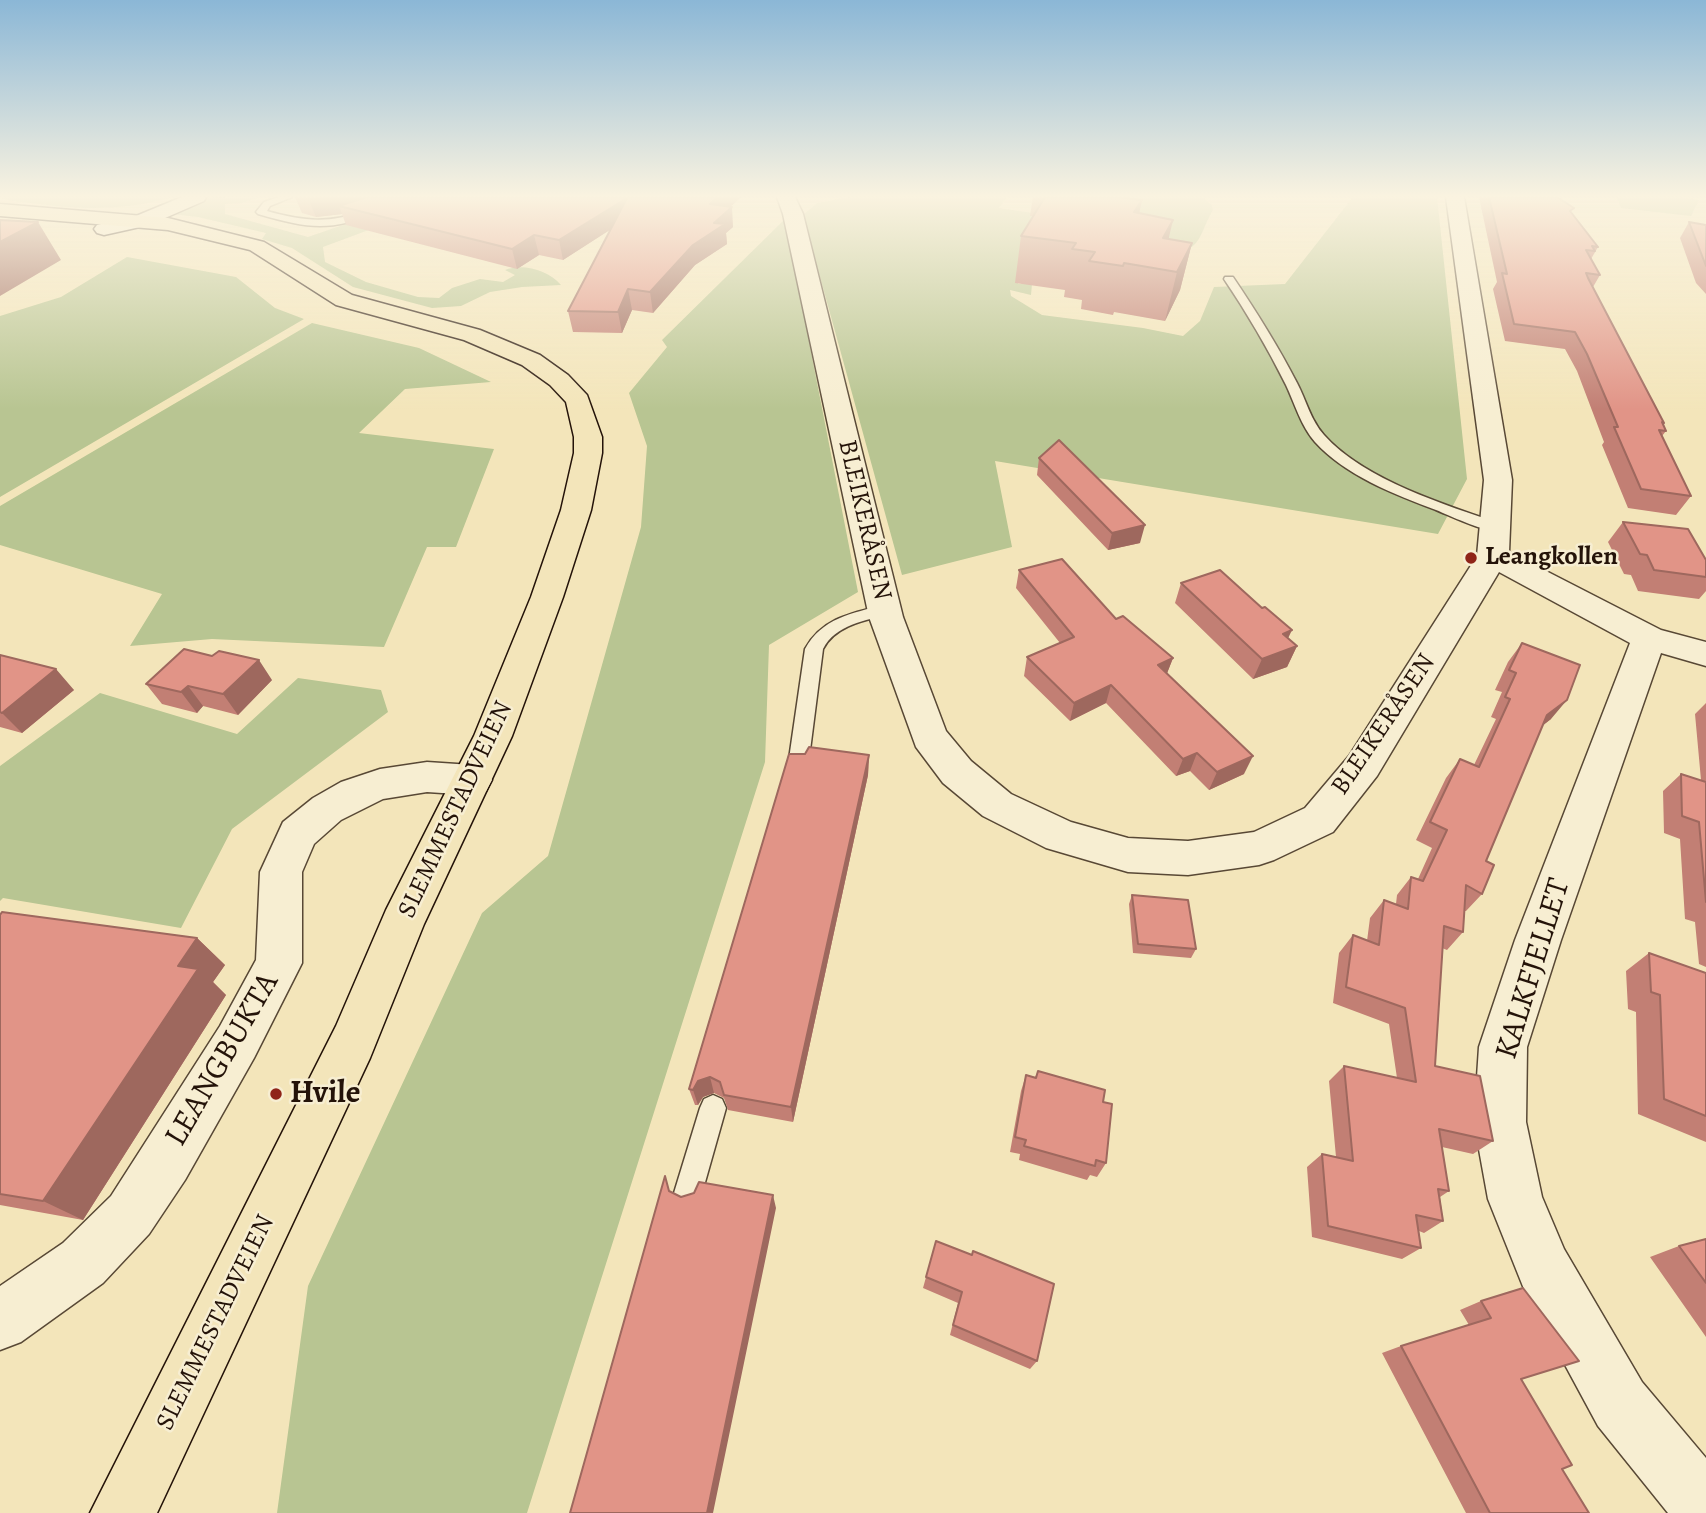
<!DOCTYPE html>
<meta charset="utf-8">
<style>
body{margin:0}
canvas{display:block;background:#f3e5ba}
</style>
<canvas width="1706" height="1513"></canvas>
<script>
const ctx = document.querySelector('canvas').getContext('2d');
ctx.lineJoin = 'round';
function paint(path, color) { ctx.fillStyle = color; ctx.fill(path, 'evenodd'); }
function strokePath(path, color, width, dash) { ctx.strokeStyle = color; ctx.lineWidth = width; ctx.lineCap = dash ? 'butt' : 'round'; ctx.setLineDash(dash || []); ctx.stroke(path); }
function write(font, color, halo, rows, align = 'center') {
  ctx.font = font + ' Alegreya,serif'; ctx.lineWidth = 5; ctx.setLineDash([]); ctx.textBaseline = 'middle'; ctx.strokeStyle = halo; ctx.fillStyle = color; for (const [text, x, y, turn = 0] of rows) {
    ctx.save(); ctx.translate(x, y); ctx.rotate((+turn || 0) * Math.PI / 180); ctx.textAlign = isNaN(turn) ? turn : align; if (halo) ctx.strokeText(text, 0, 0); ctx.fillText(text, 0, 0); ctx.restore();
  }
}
const green = new Path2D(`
 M0,197H173C122,211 83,210 31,203C21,202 7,201 0,197Z
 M208,197L257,198L242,203L225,204V214L308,237L372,215L400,210L366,231L323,247L325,262L366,282L418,297L439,298L452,288L480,279L503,282L515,275L505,270C523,263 548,270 561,285L522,287L490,292L461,306L432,308L353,287L292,248L262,239L266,233L198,217L172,214L180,207Z
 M850,197H1007L999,208L1053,216L1018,284H1032L1031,295L1010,290L1011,296L1042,315L1143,328L1183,336L1200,321L1214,287L1285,284L1353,197H1437L1467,479L1438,534L995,461L1012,547L902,575L803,215L817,203Z
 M1102,197H1202L1212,205L1213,210C1201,229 1202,249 1177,253Z
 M1617,197H1681L1699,200L1691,216L1621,208Z
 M785,219L858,592L769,645L765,762L527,1513H277L308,1286L482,913L548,856L641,527L647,446L629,393L667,347L662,340Z
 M127,257L236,277L275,308L304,319L0,497V316L61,297Z
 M312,323L419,348L491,382L405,389L359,433L494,449L456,547H427L384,647L212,639L130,646L162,594L0,545V506Z
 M298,678L381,690L388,712L232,829L181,928L3,898L0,901V766L100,693L237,734Z`);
const lane = new Path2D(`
 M279,197H292L270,206L267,211C302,221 329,224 364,211C380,205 395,196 412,197C403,203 391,207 382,211C330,232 310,229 258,214L256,212L264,202Z
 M1225,277H1233C1256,311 1278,346 1297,383C1306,400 1311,421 1324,435C1364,480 1446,505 1501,524L1504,527L1501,530C1487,534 1451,516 1436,510C1394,494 1346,476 1315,442C1301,426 1295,404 1286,385C1268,349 1247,313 1224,279Z
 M884,605L892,610L890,614C866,620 835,625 823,649L808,766L805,771L798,773L791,771L788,766L805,649C822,618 852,613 884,605Z
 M713,1095L722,1099L726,1108L702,1193L698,1203L688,1207L678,1203L674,1193L700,1108L704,1099Z`);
const street = new Path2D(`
 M777,197H795L803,214L903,617L946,731L971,761L1011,794L1071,822L1128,838L1188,841L1254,832L1305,808L1349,756L1477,556L1484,480L1446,197H1464L1512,480L1509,552L1661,630L1706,642V666L1661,653L1561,940L1527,1047L1526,1122L1542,1197L1564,1249L1642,1382L1706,1458V1513H1668L1598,1426L1524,1289L1488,1199L1474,1122L1479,1047L1515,940L1630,643L1499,572L1377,776L1333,832L1274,860L1259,865L1188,875L1128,872L1046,848L983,816L943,783L916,747L869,617L783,214Z
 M427,762L472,765L486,769L492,780L486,791L472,795L427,792L383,799L341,820L314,844L302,872V963L254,1058L185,1180L149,1234L103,1283L21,1342L0,1350V1286L63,1243L111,1196L220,1026L256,960L260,872L283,822L313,798L341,782L380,769Z`);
const secondary = new Path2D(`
 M182,197H206L204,201L149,225L104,235L97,233L94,229L97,225L136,216Z`);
const primary = new Path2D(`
 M0,204L168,218L264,242L352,295L480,330L540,355L568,375L587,395L602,437V453L591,510L563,597L512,736L424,924L370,1058L157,1513H90L336,1026L386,910L474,736L531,597L561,510L574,453V437L566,402L550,385L522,365L464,340L336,305L250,250L168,230L0,216Z`);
const wall = new Path2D(`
 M295,197H741L730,207L733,227L726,233L727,244L695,265L653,313L632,310L622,333L573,332L568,311L611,229L563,260L539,255L517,269L346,225L342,214L316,217L302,213Z
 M1033,197H1118L1142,200L1139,213L1168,239L1192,243L1180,290L1165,321L1114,312L1113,315L1081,309L1082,300L1064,297L1065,290L1015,283L1021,236L1033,216H1030Z
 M1479,197H1557L1572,213L1598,247L1591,259L1600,275L1593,287L1664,423L1663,425L1666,431L1662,436L1691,496L1676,515L1628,508L1602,445L1604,442L1577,371L1565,349L1505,341L1493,289L1497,282Z
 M1689,222L1706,225V294L1696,283L1680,238Z
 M1039,458L1140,543L1108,550L1037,475Z
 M1623,522L1706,560V591L1699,599L1638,591L1631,575L1624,574L1608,542Z
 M1019,570L1116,619L1173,658L1167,673L1244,774L1209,790L1190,771L1176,776L1106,703L1070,721L1024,676L1027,657L1060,643L1016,588Z
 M1181,583L1297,646L1287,667L1253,679L1175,603Z
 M1522,643L1551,719L1543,725L1486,861L1482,894L1466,911H1464L1463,932L1447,950L1442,948L1435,1066L1493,1141L1473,1154L1442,1147L1449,1191L1440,1197L1443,1221L1424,1233L1419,1231L1421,1248L1402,1259L1312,1237L1307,1167L1322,1154L1336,1157L1329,1081L1344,1066L1397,1078L1389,1024L1333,1003L1339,953L1353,935L1367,941L1370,918L1384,900L1396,904L1397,895L1411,877L1418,879L1432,848L1416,840L1446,778L1460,759L1474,765L1496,719L1491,717L1502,692L1495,690L1508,662Z
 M0,655L74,690L22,733L0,727Z
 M272,680L238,715L203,706L197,713L162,704L146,684Z
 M1706,703V967L1699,964L1695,922L1685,919L1680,839L1664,833L1663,791L1681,774L1701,780L1695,714Z
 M869,755L868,775L793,1122L728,1110L724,1098L714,1093L703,1097L698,1105H695L689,1089Z
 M1132,895L1196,949L1191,958L1133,953L1129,904Z
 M0,915L197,938L225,965L213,982L226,995L83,1220L0,1205Z
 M1649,953L1706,973V1142L1638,1114L1636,1012L1628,1009L1626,971Z
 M1038,1071L1103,1102L1106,1163L1097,1177L1090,1175L1087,1180L1019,1160L1020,1154L1010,1152L1021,1091L1026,1075L1035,1077Z
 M1706,1239V1337L1650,1257L1679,1246Z
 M936,1241L1037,1361L1030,1369L950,1335L958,1303L923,1288Z
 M1523,1288L1521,1379L1562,1469L1589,1513H1466L1382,1353L1401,1346L1469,1325L1460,1310L1481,1301Z`);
const shadedWall = new Path2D(`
 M325,197H394L339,206L342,214L316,217L308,198Z
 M718,197H741L712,224L710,204Z
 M627,198L630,217L563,260L559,240Z
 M1142,200L1132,246L1134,212Z
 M732,207L733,227L726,233L727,244L695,265L653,313L650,292L714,223Z
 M1173,220L1162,267L1163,238Z
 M38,222L61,260L0,296V242Z
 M534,235L539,255L517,269L512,249Z
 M1192,243L1180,290L1165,321L1177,272Z
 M628,289L632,310L622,333L618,312Z
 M1145,525L1140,543L1108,550L1112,533Z
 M1292,630L1282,651L1283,634Z
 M1297,646L1287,667L1253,679L1262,659Z
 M1173,658L1166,676L1158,665Z
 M259,660L272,680L238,715L223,694Z
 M56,669L74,690L22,733L2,713Z
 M1111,685L1106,703L1070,721L1074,703Z
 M188,686L203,706L197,713L181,692Z
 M1567,700L1551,719L1532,734L1547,715Z
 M1197,753L1190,771L1176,776L1183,759Z
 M869,755L868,775L793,1122L791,1107Z
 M1253,756L1244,774L1209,790L1217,772Z
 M197,938L225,965L213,982L226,995L83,1220L43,1201L178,966Z
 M710,1077L714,1093L703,1097L698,1105L693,1090L698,1081Z
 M773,1195L776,1208L713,1513H707Z`);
const building = new Path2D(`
 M366,197H718L710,204L732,207L714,223L725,224L693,245L650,292L628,289L618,312L568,311L627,198L559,240L534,235L512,249L339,206Z
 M1045,197H1118L1142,200L1134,212L1173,220L1163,238L1192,243L1177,272L1124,263L1123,266L1089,261L1095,252L1072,249L1076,243L1021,236Z
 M1489,197H1557L1574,208L1570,211L1598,247L1592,246L1595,251L1586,250L1600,275L1586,273L1588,278L1664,423L1662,422L1666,431L1659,430L1691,496L1641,489L1614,427H1618L1587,354L1575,332L1514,324L1502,273L1507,274Z
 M0,220L38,222L0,242Z
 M1689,222L1706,225V266Z
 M1059,440L1145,525L1112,533L1039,458Z
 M1623,522L1688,529L1706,560V577L1654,570L1647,555L1640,554Z
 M1062,559L1116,619L1123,616L1173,658L1158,665L1253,756L1217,772L1197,753L1183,759L1111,685L1074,703L1027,657L1074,637L1019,570Z
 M1220,570L1262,608L1265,607L1292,630L1283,634L1297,646L1262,659L1181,583Z
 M1522,643L1580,665L1567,700L1547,715L1486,861L1494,865L1482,894L1466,885L1463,932L1444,926L1435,1066L1480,1076L1493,1141L1439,1129L1449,1191L1438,1189L1443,1221L1416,1215L1421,1248L1328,1226L1322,1154L1353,1161L1344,1066L1416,1082L1405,1008L1346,987L1353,935L1379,945L1384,900L1408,909L1411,877L1423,881L1447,830L1430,822L1460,759L1479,767L1510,699L1505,697L1516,673L1509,670Z
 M184,649L212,656L219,651L259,660L223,694L188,686L181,692L146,684Z
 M0,655L56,669L2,713L0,712Z
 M809,747L869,755L791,1107L724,1095L720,1082L710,1077L698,1081L693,1090L689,1089L789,754H805Z
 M1681,774L1706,782V902L1699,822L1682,816Z
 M1132,895L1188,900L1196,949L1138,944Z
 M2,912L197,938L178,966L198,969L43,1201L0,1194V915Z
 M1649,953L1706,973V1116L1664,1099L1660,995L1651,992Z
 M1038,1071L1105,1090L1103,1102L1112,1104L1106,1163L1096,1160L1095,1166L1024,1146L1026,1140L1015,1137L1026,1075L1036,1078Z
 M665,1176L669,1191L681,1197L694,1193L699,1182L773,1195L707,1513H570Z
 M1706,1239V1283L1679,1246Z
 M936,1241L972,1255L973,1251L1054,1284L1037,1361L953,1325L962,1292L926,1277Z
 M1523,1288L1579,1361L1521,1379L1572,1465L1562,1469L1589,1513H1490L1401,1346L1491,1318L1481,1301Z`);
const markers = [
 [1471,558,7,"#8f2418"],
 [276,1094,7,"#8f2418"]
];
const streetNames = [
 ["BLEIKERÅSEN",864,520,77],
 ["BLEIKERÅSEN",1384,725,-56],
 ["SLEMMESTADVEIEN",456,810,-65],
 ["SLEMMESTADVEIEN",216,1323,-64]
];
const poiNames = [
 ["Leangkollen",1485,558]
];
const nearStreetnames = [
 ["KALKFJELLET",1534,969,-73],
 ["LEANGBUKTA",223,1060,-60]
];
const nearPoinames = [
 ["Hvile",290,1094]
];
paint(green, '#b8c592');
strokePath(lane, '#584835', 3);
strokePath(street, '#584835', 3);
strokePath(secondary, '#241309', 3);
strokePath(primary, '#241309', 3);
paint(lane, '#f7eed2');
paint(street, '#f7eed2');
paint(secondary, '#f7eed2');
paint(primary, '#f3e5ba');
paint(wall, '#c27f74');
paint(shadedWall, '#9e685e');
paint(building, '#e19487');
strokePath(building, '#9e685e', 2);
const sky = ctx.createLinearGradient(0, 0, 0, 409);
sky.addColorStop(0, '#8bb7d6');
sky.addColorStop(0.48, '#faf3e0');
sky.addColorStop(1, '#faf3e000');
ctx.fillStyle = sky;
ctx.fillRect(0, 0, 1706, 409);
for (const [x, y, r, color] of markers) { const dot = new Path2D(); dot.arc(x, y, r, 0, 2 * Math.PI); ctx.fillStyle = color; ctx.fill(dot); strokePath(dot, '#f7eed2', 2.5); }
write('26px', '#241309', '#f7eed2', streetNames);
write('bold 26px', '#241309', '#f7eed2', poiNames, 'left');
write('32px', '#241309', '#f7eed2', nearStreetnames);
write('bold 32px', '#241309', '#f7eed2', nearPoinames, 'left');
</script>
